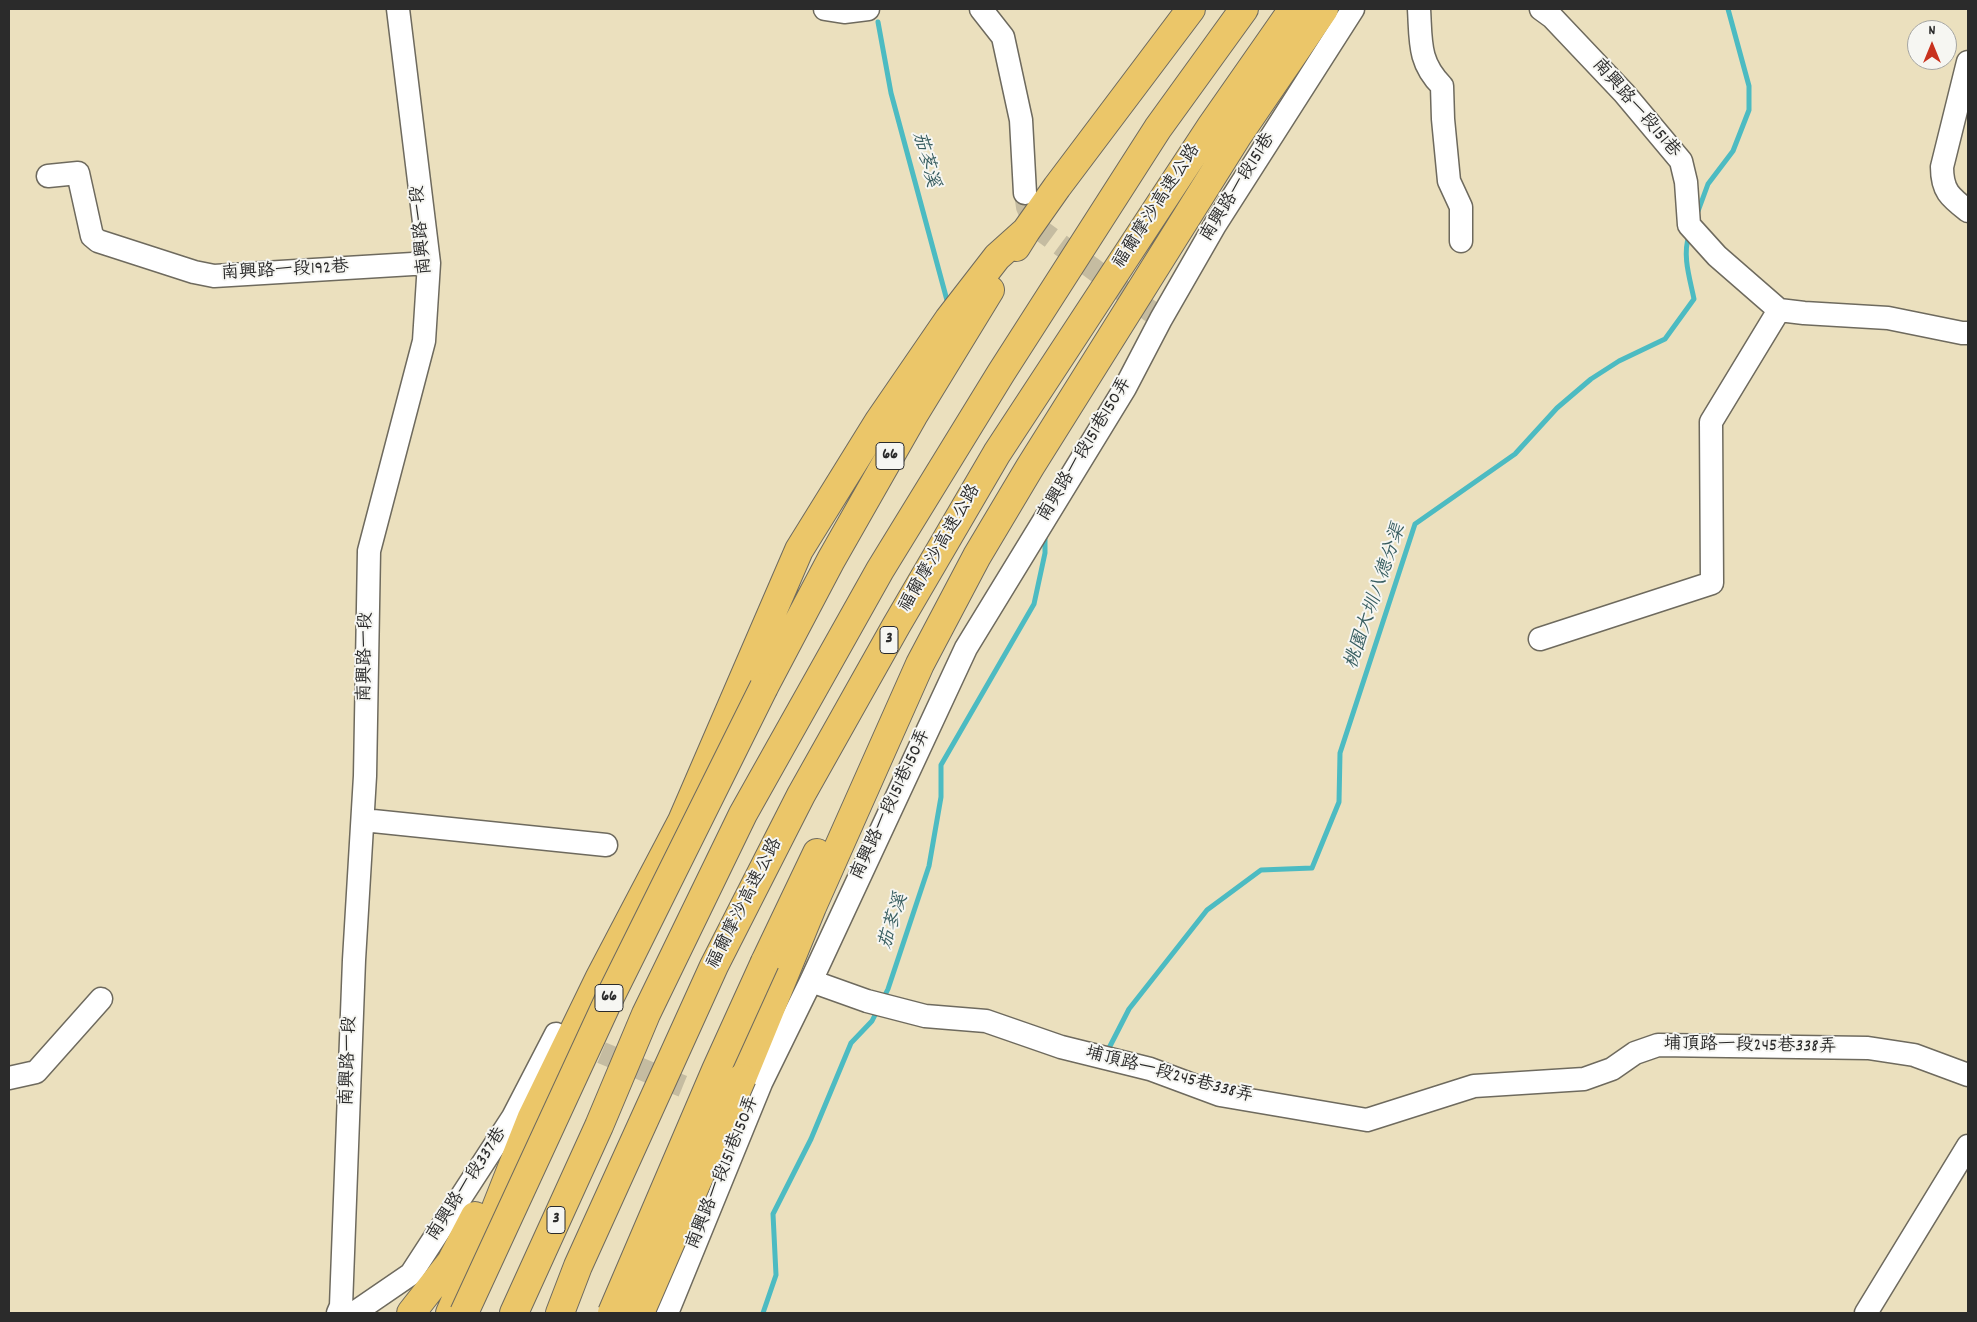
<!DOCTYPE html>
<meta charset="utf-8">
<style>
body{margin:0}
#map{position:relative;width:1977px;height:1322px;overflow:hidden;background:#ebe0be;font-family:Dekko,sans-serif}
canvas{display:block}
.frame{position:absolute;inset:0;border:10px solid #2b2b2b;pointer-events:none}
.north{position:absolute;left:1907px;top:20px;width:50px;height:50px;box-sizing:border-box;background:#f6f6f2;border:1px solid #a5a5a2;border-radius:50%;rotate:0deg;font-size:14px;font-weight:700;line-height:20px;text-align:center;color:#2b2b2b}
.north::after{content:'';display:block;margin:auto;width:18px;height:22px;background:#c8321e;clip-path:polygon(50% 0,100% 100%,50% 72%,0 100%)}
</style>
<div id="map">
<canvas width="1977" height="1322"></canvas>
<div class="frame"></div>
<div class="north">N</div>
</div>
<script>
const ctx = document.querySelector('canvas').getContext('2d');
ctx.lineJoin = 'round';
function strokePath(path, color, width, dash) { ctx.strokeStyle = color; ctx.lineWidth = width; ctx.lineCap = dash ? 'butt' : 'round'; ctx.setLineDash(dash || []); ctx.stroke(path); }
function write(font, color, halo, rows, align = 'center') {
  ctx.font = font + ' Dekko,"LXGW WenKai TC",sans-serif'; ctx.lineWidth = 4; ctx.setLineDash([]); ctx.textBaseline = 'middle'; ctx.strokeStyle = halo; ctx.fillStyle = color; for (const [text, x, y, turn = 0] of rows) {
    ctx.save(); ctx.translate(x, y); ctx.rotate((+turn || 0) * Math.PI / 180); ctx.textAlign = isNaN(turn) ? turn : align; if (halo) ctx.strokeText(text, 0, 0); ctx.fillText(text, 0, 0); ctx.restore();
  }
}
const stream = new Path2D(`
 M878,22L891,93L948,304
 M1697,214L1708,184L1733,151L1749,110V86L1728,9
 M883,999L888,989L929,866L941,797V765L1034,604L1045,553V534
 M1107,1052L1129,1009L1207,910L1261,870L1312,868L1339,802L1340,753L1415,524L1515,454L1557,408L1591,379L1619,361L1665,339L1694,299C1690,279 1682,255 1689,236
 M763,1313L776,1275L773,1214L811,1139L851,1043L872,1021L877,1011`);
const minorTunnel = new Path2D(`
 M1025,193L1027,207L1035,226L1161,319
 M571,1040L721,1102`);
const minor = new Path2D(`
 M825,9L844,12L868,9
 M981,9L1003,37L1021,120L1025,193
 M1419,9C1421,41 1418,62 1442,86L1443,119L1449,181L1461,207V241
 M1541,9L1552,17L1624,93L1681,161L1686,182L1689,225L1717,256L1779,310
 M1968,62L1942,167C1942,191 1950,197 1968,211
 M48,176L78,173L92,236L98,241L194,272L214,276L429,263
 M1779,310L1804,313L1888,318L1962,333H1968
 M1540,639L1712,583L1711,422L1779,310
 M363,820L606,845
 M811,981L867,1001L925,1016L986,1021L1061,1047L1150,1069L1220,1095L1367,1120L1474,1086L1584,1079L1612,1069L1635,1053L1658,1045L1868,1048L1914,1055L1968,1075
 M9,1078L36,1072L101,999
 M338,1313L341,1306L354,960L365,776L369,551L424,341L429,263L398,9
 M354,1313L411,1274L513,1117L556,1034
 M667,1313L761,1083L811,981L966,648L1125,388L1161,319L1215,225L1353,9
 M1866,1313L1968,1146`);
const highway = new Path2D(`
 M1016,247L1026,231L1057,187L1191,9
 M764,687L831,560L913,416L990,290
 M765,962L817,853
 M742,1078L812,907L920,664L977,556L1030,467L1238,135L1324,9
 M411,1313L451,1262L475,1216
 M450,1313L496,1208L532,1117L599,979L682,821L799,550L879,421L949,319L997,257L1026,231
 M514,1313L599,1126L646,1014L743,814L880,570L1001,373L1158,128L1244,9
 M560,1313L578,1266L714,966L801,795L896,626L997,453L1212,125L1293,9`);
const highwayBridge = new Path2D(`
 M464,1313L609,999L764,687
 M612,1313L716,1070L765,962
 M640,1313L742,1078`);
const shields = [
 [890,456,28],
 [889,640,18],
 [609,998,28],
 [556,1220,18]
];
const shieldNames = [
 ["66",890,456],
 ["3",889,640],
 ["66",609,998],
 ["3",556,1220]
];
const streetNames = [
 ["南興路一段151巷",1635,109,49],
 ["南興路一段151巷",1239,188,-58],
 ["福爾摩沙高速公路",1158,207,-57],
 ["南興路一段",423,230,-95],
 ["南興路一段192巷",285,272,-3],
 ["南興路一段151巷150弄",1086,450,-59],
 ["福爾摩沙高速公路",941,549,-60],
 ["南興路一段",367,657,-89],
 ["南興路一段151巷150弄",892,805,-65],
 ["福爾摩沙高速公路",746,904,-63],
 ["埔頂路一段245巷338弄",1750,1047,1],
 ["南興路一段",350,1061,-88],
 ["埔頂路一段245巷338弄",1169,1076,15],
 ["南興路一段151巷150弄",724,1173,-68],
 ["南興路一段337巷",468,1185,-57]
];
const waterNames = [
 ["茄苳溪",924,160,75],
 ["桃園大圳八德分渠",1377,597,-71],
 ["茄苳溪",895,922,-72]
];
strokePath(stream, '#4cbbc2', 5);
strokePath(minorTunnel, '#c5bca1', 22, [22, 11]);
strokePath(minor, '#6e6a5e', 25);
strokePath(highway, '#6e6a5e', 30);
strokePath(minor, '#fff', 22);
strokePath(highway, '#ebc669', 28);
strokePath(highwayBridge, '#6e6a5e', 30, []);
strokePath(highwayBridge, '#ebc669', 28);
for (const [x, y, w] of shields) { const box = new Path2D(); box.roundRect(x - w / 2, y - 13.5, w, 27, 4); ctx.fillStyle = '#f6f6f2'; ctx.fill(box); strokePath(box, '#2b2b2b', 1); }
write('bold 16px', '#2b2b2b', null, shieldNames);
write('18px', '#2b2b2b', '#f6f6f2', streetNames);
write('italic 19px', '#375d60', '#f6f6f2', waterNames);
</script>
